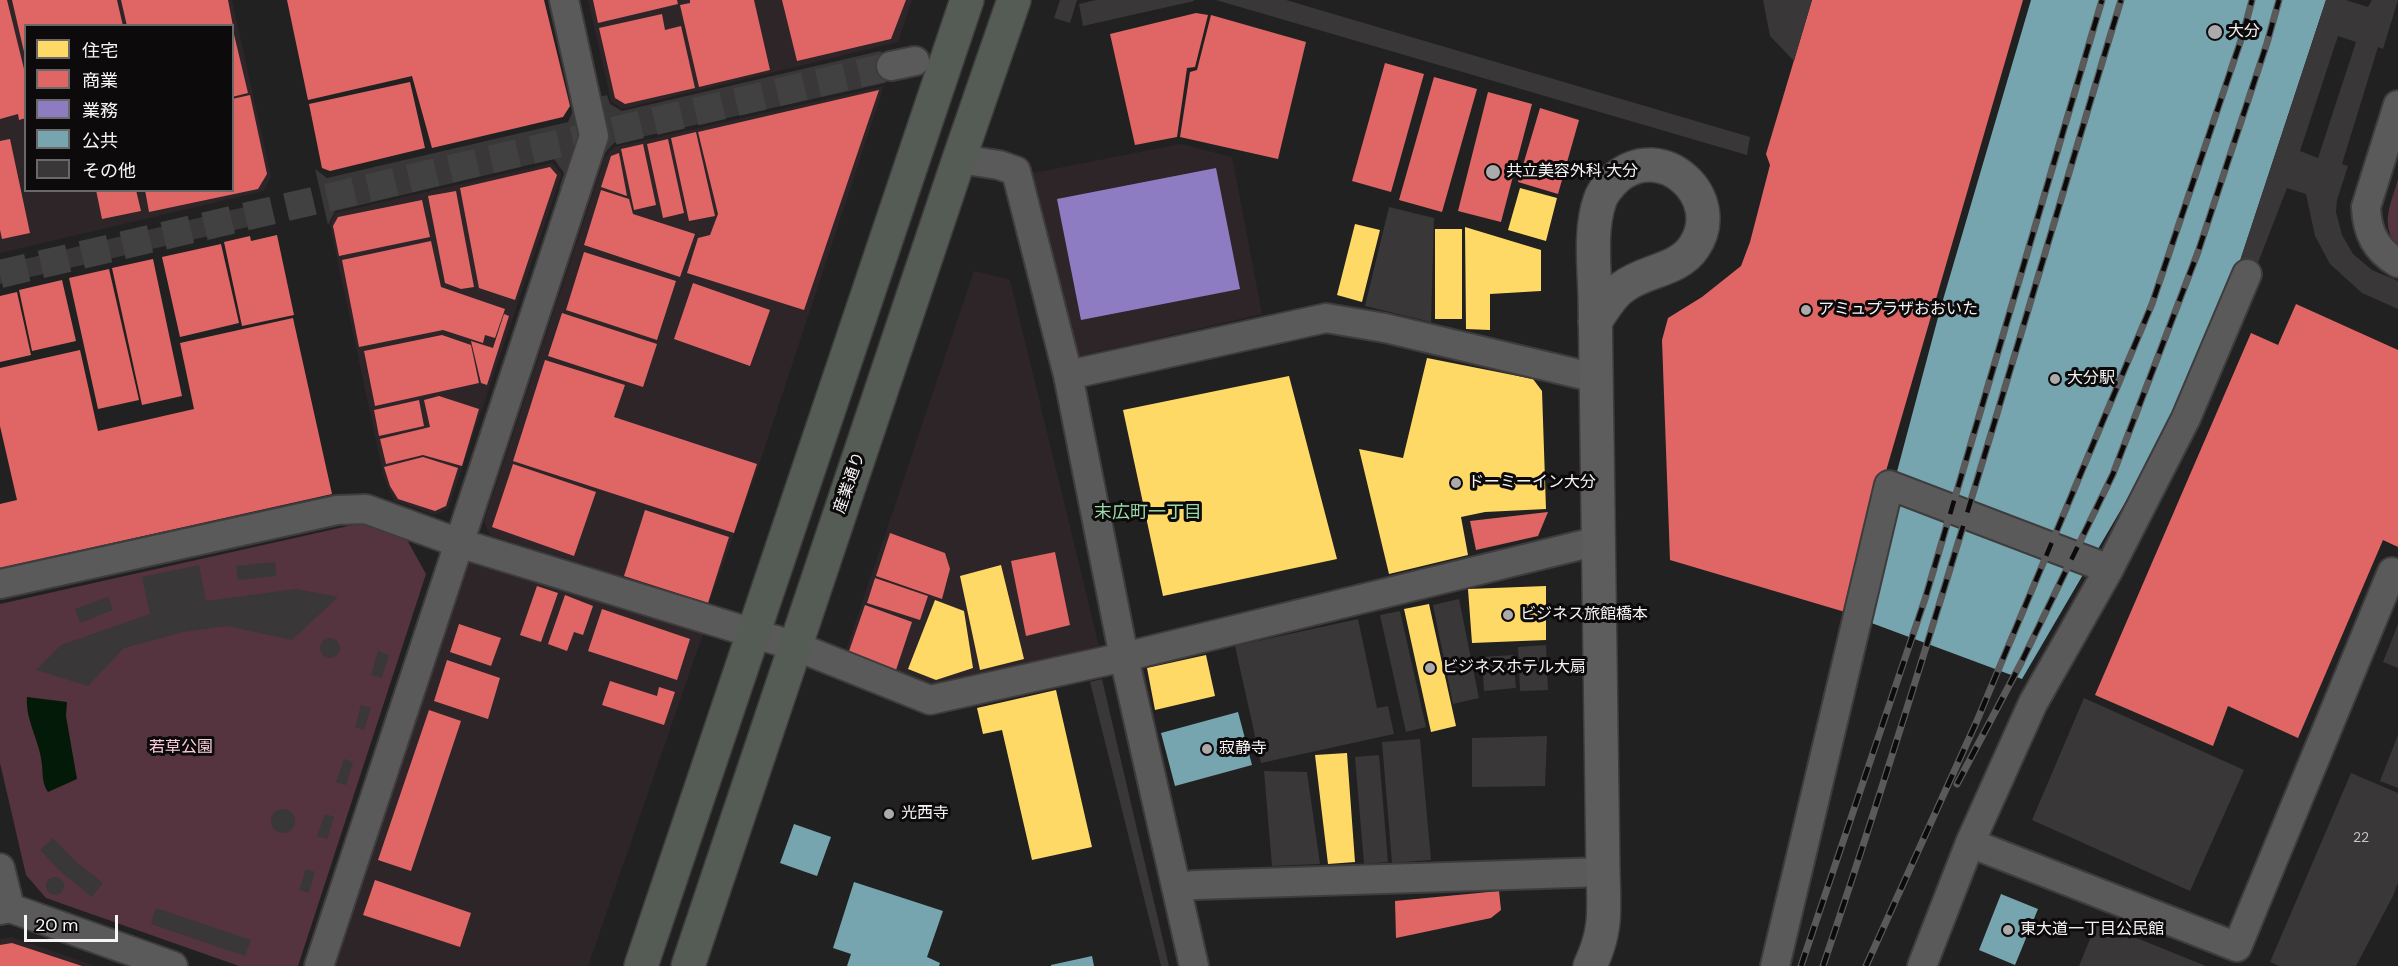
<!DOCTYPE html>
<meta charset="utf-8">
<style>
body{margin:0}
#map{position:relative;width:2398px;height:966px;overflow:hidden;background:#222121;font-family:"DM Sans","Noto Sans JP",sans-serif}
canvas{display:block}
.legend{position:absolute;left:24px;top:24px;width:210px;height:168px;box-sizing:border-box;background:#0c0a0a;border:2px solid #6a6868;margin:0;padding:8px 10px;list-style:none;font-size:18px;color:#f7f4f5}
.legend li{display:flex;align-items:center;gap:12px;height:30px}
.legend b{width:30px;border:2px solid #6a6868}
.scale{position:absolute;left:24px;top:915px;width:94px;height:27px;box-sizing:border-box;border:3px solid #f7f4f5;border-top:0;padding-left:8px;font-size:18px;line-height:21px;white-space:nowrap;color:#f7f4f5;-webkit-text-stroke:4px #0c0a0a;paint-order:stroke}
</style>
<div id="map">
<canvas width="2398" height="966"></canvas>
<ul class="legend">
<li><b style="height:16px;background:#ffd966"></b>住宅</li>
<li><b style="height:16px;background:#e06666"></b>商業</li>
<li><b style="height:16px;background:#8e7cc3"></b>業務</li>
<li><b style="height:16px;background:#76a5af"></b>公共</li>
<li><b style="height:16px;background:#393738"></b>その他</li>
</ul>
<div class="scale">20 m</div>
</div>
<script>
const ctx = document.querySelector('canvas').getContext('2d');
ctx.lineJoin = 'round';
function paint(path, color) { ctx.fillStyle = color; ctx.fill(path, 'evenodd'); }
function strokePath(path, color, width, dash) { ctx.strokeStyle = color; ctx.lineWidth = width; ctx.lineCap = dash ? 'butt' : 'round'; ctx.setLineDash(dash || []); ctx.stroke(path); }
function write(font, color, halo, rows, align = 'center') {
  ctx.font = font + ' "DM Sans","Noto Sans JP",sans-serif'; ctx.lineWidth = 6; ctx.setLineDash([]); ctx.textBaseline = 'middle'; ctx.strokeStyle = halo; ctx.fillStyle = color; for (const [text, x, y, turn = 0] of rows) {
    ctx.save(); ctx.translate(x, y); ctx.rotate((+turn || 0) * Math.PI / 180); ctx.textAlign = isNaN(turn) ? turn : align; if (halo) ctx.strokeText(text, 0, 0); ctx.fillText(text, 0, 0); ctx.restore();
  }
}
const built = new Path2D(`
 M0,0H232L271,176L264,191L0,253ZM26,26H232V190H26Z
 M588,0H912L898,42L622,109L611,101Z
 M884,86L760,462L707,608L490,535L484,522L605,157L614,147Z
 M1181,144L1232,157L1262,314L1071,358L1033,173Z
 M552,163L561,173V176L448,509L435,515L394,501L384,478L330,225L335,213Z
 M974,271L1010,280L1099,646L933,688L844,656Z
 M477,555L703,634L588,966H332L459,567Z
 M11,937L96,966H0V939Z`);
const green = new Path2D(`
 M2398,179V247C2379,224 2391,205 2398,179Z
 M366,522L406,538L426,574L298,966H239L46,898L26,875L0,763V604Z`);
const water = new Path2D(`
 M27,697L67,702L66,716L77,779L48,792C42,783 43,776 42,765C40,741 25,720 27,697Z`);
const homes = new Path2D(`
 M1520,188L1557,198L1546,241L1508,230Z
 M1355,224L1380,230L1362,302L1337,295Z
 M1465,227L1541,250V291L1490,294V330L1466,329Z
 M1435,229H1462V319H1435Z
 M1427,358L1533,379L1542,391L1546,509L1485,512L1461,517L1468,555L1389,574L1359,449L1403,458Z
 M1289,376L1337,559L1163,596L1123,410Z
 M1001,565L1024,659L980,670L960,576Z
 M1546,586V640L1472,643L1468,589Z
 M935,600L964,611L973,668L936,680L908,669Z
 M1429,604L1456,726L1431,732L1404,609Z
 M1206,655L1215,696L1155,710L1147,668Z
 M1056,690L1092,847L1032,860L1002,730L983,734L977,708Z
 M1347,753L1355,862L1328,864L1315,755Z`);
const shops = new Path2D(`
 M0,0H7L26,77V118L19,120L18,114L0,119Z
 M12,0H117L123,26H26L25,56Z
 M121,0H228L233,26H127Z
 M287,0H544L570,106L563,117L432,148L412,76L308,100Z
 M593,0H677L678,4L598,23Z
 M690,0H754L770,70L699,87L680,5L690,3Z
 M782,0H906L891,39L797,61Z
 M1812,0H2023L1845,612L1670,560L1662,340L1668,318L1702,297L1741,266L1750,242L1770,165L1766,154Z
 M1196,13L1208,15L1195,67L1187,68L1177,137L1135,145L1110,34Z
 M662,14L665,30L681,26L695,88L625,104L615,98L599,28Z
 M1211,15L1306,42L1278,159L1180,137L1190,72L1197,70Z
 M232,26L248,93L232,97Z
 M1385,63L1424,74L1391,192L1352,181Z
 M1434,77L1477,89L1442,212L1399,200Z
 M410,82L425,148L330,171L322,168L309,104Z
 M879,90L804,310L687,273L698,238L710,235L718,214L698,132Z
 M1488,92L1532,104L1501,222L1458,211Z
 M250,95L267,174L258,189L149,212L145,190H232V99Z
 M1540,108L1579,120L1558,194L1518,182Z
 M696,132L715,216L689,221L671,138Z
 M10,139L30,233L2,239L0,230V141Z
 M668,139L684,213L663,218L647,144Z
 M643,144L656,205L634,210L621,149Z
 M619,153L627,196L601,187L611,156Z
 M550,167L557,175L515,300L479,288L460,188Z
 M96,190H136L141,211L102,219Z
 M601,190L629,199L633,214L695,234L680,277L584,245Z
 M456,191L474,287L461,289L445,283L428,196Z
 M422,200L430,237L339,256L333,226L338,217Z
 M277,235L294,315L242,326L224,242L250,236L251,241Z
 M431,241L441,287L505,309L495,338L485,335L483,343L443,330L359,347L342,260Z
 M221,244L239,323L180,337L162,257Z
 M584,252L676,281L657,340L566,310Z
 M153,259L182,396L142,405L112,268Z
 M109,269L139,400L98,409L69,278Z
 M62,280L76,341L32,351L19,290Z
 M693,283L770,310L750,366L674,339Z
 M17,292L31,355L0,362V296Z
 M2296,304L2398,350V547L2383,540L2298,738L2228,706L2213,746L2095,695L2251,333L2278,345Z
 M562,313L657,344L643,387L548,356Z
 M504,314L509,316L487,385L481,383L471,341L493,348Z
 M293,318L332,494L0,568V504L17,500L0,426V368L80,350L98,431L194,409L180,343Z
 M442,335L471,345L479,383L375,406L364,351Z
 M545,360L625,385L614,417L757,464L734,533L513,461Z
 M439,396L479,409L462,466L423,455L386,464L380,439L430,427L424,400Z
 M419,400L424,426L379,436L374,410Z
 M423,457L458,468L446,506L435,511L398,499L390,486L384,467Z
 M513,464L596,492L574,556L492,527Z
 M645,510L729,537L708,603L624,576Z
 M1548,512L1538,536L1476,550L1470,521Z
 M890,533L945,553L950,569L942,599L876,576Z
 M1055,552L1070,625L1026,636L1011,561Z
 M875,578L928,596L920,620L867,603Z
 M537,586L558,593L541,642L520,635Z
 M565,595L593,606L583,635L574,632L567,651L548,644Z
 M865,605L912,622L896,670L848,654Z
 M602,609L690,639L677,680L588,651Z
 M459,624L501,638L491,666L450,652Z
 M447,660L500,678L488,719L434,701Z
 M610,681L657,696L659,687L675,692L664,725L602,705Z
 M429,710L461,721L411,871L378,860Z
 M375,880L471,913L460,947L363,915Z
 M1499,891L1501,910L1491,918L1396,938L1395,901Z
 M12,943L82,966H0V945Z`);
const offices = new Path2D(`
 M1216,168L1240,289L1081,320L1057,199Z`);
const public = new Path2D(`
 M2031,0H2326L2237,270L2157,448L2022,679L1858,618L1940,310Z
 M1238,712L1252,765L1175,786L1161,733Z
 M794,824L831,837L817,876L780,863Z
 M854,882L943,911L927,957L940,963L939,966H847L851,954L833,948Z
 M2001,894L2038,909L2015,965L1979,950Z
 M1092,956L1094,966H1051V965Z`);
const building = new Path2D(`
 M1060,0H1077L1070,23L1054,18Z
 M1096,0H1194V1L1083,26L1079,4Z
 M1216,0H1286L1750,137L1747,155Z
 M1763,0H1812L1794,61L1770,36Z
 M2326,0H2346L2368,7L2372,0H2398L2383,49L2378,47L2342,164L2348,166L2337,200L2336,212L2342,235L2353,254L2372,270L2398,281V309L2362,293L2330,264L2315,236L2306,194L2287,188L2254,273L2237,270ZM2338,36L2356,42L2318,158L2300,151Z
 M880,51L888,57L889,76L885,83L614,143L603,155L590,199L559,189L564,173L554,159L335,211L328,225L315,169L327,178L568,122L577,102L607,95L610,104L622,111Z
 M270,201L274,221L0,284V265Z
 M1389,207L1434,218L1431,322L1365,306Z
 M275,562L276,576L238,580L236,566Z
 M199,565L206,601L296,589L338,597L292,640L227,626L183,632L124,648L88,686L36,670L61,645L150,614L142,577Z
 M108,597L113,610L80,623L75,609Z
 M1459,599L1479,698L1453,704L1433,605Z
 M1400,611L1426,727L1406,732L1380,615Z
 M1358,619L1377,708L1388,706L1394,734L1261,763L1235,646Z
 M2398,624V668L2383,662Z
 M320 648a10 10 0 1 1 20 0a10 10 0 1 1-20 0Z
 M1546,645L1548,690L1520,691L1518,647Z
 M378,651L389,655L382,678L371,675Z
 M1513,655L1516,688L1484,691L1482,657Z
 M1102,679L1133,812L1169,966H1161L1090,682Z
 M2084,698L2244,770L2190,891L2032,820Z
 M361,705L371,708L364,730L355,727Z
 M2398,735V788L2380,781Z
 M1547,736L1545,786L1472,787V738Z
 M1420,739L1431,860L1392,863L1382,742Z
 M1379,755L1388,862L1364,864L1355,757Z
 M344,759L353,762L346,785L336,782Z
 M1264,771L1307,772L1320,864L1272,866Z
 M2351,773L2398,793V883L2393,896L2356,966H2279L2270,962Z
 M271 821a12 12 0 1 1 24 0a12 12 0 1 1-24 0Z
 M325,814L334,817L327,839L317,836Z
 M53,838L74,860L103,883L92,897L61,872L40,850Z
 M306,869L315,872L309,893L299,890Z
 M46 886a9 9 0 1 1 18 0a9 9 0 1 1-18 0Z
 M156,908L251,940L245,956L151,924Z
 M2097,922L2206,966H2079Z`);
const streetTunnel = new Path2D(`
 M0,274L891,66`);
const street = new Path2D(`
 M891,66L915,61
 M2398,105L2366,207C2367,233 2376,250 2398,263
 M959,159L999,165L1016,171L1068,375L1124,657L1194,966
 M1068,375L1326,318L1385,328L1596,378
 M0,584L337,510L366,509L459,543L795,646L930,700L1124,657L1598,541
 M1970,843L2237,947L2392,572L2398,575
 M0,868L10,908
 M1176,887L1196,885L1603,872
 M0,910L10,908L173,966
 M319,966L594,136L564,0
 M1775,966L1889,485L2109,569
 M1922,966L1970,843L2033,703L2109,569L2186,418L2247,274`);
const secondary = new Path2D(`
 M1590,966C1607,930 1604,910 1603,872L1595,295C1594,265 1590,228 1600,200C1603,191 1610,184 1616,178C1662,138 1727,198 1694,247C1678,271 1645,270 1623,287C1611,295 1603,310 1595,322`);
const highway = new Path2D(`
 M641,966L967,0
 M688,966L959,159L1014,0`);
const rail = new Path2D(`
 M1957,784L2021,663L2113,474L2198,252L2267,43L2279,0
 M1801,966L1925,599L2102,0
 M1823,966C1931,647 2023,323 2121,0
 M1866,966L1976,723L2152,304L2243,34L2252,0`);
const markers = [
 [2215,32,8,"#acaaab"],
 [1493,172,8,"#acaaab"],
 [1806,310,6,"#acaaab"],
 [2055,379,6,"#acaaab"],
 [1456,483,6,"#acaaab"],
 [1508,615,6,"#acaaab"],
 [1430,668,6,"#acaaab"],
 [1207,749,6,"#acaaab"],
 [889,814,6,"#acaaab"],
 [2008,930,6,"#acaaab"]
];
const numberNames = [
 ["22",2361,838]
];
const poiNames = [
 ["大分",2228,32],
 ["共立美容外科 大分",1506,172],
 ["アミュプラザおおいた",1818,310],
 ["大分駅",2067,379],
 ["ドーミーイン大分",1468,483],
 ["ビジネス旅館橋本",1520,615],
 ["ビジネスホテル大扇",1442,668],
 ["寂静寺",1219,749],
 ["光西寺",901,814],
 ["東大道一丁目公民館",2020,930]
];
const streetNames = [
 ["産業通り",850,483,-71]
];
const parkNames = [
 ["若草公園",181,748]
];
const neighbourhoodNames = [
 ["末広町一丁目",1148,513]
];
paint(built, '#2e2528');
paint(green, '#55343f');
paint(water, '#041a09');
paint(homes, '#ffd966');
paint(shops, '#e06666');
paint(offices, '#8e7cc3');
paint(public, '#76a5af');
paint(building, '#393738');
strokePath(streetTunnel, '#424141', 28, [28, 14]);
strokePath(street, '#3e3c3d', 32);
strokePath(secondary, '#3e3c3d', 36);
strokePath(highway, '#3e3c3d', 36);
strokePath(street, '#5b5a5a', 28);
strokePath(secondary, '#5c5d5c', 33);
strokePath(highway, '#545c55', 33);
strokePath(rail, '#5b5a5a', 7);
strokePath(rail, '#0c0a0a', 4.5, [14]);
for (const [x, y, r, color] of markers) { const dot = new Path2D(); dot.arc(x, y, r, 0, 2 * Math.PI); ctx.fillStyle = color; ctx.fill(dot); strokePath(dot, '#0c0a0a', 2); }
write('14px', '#c8c5c6', null, numberNames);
write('16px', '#f7f4f5', '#0c0a0a', poiNames, 'left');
write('16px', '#f7f4f5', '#0c0a0a', streetNames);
write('16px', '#fdcfdd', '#0c0a0a', parkNames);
write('18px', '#98dba6', '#0c0a0a', neighbourhoodNames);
</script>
